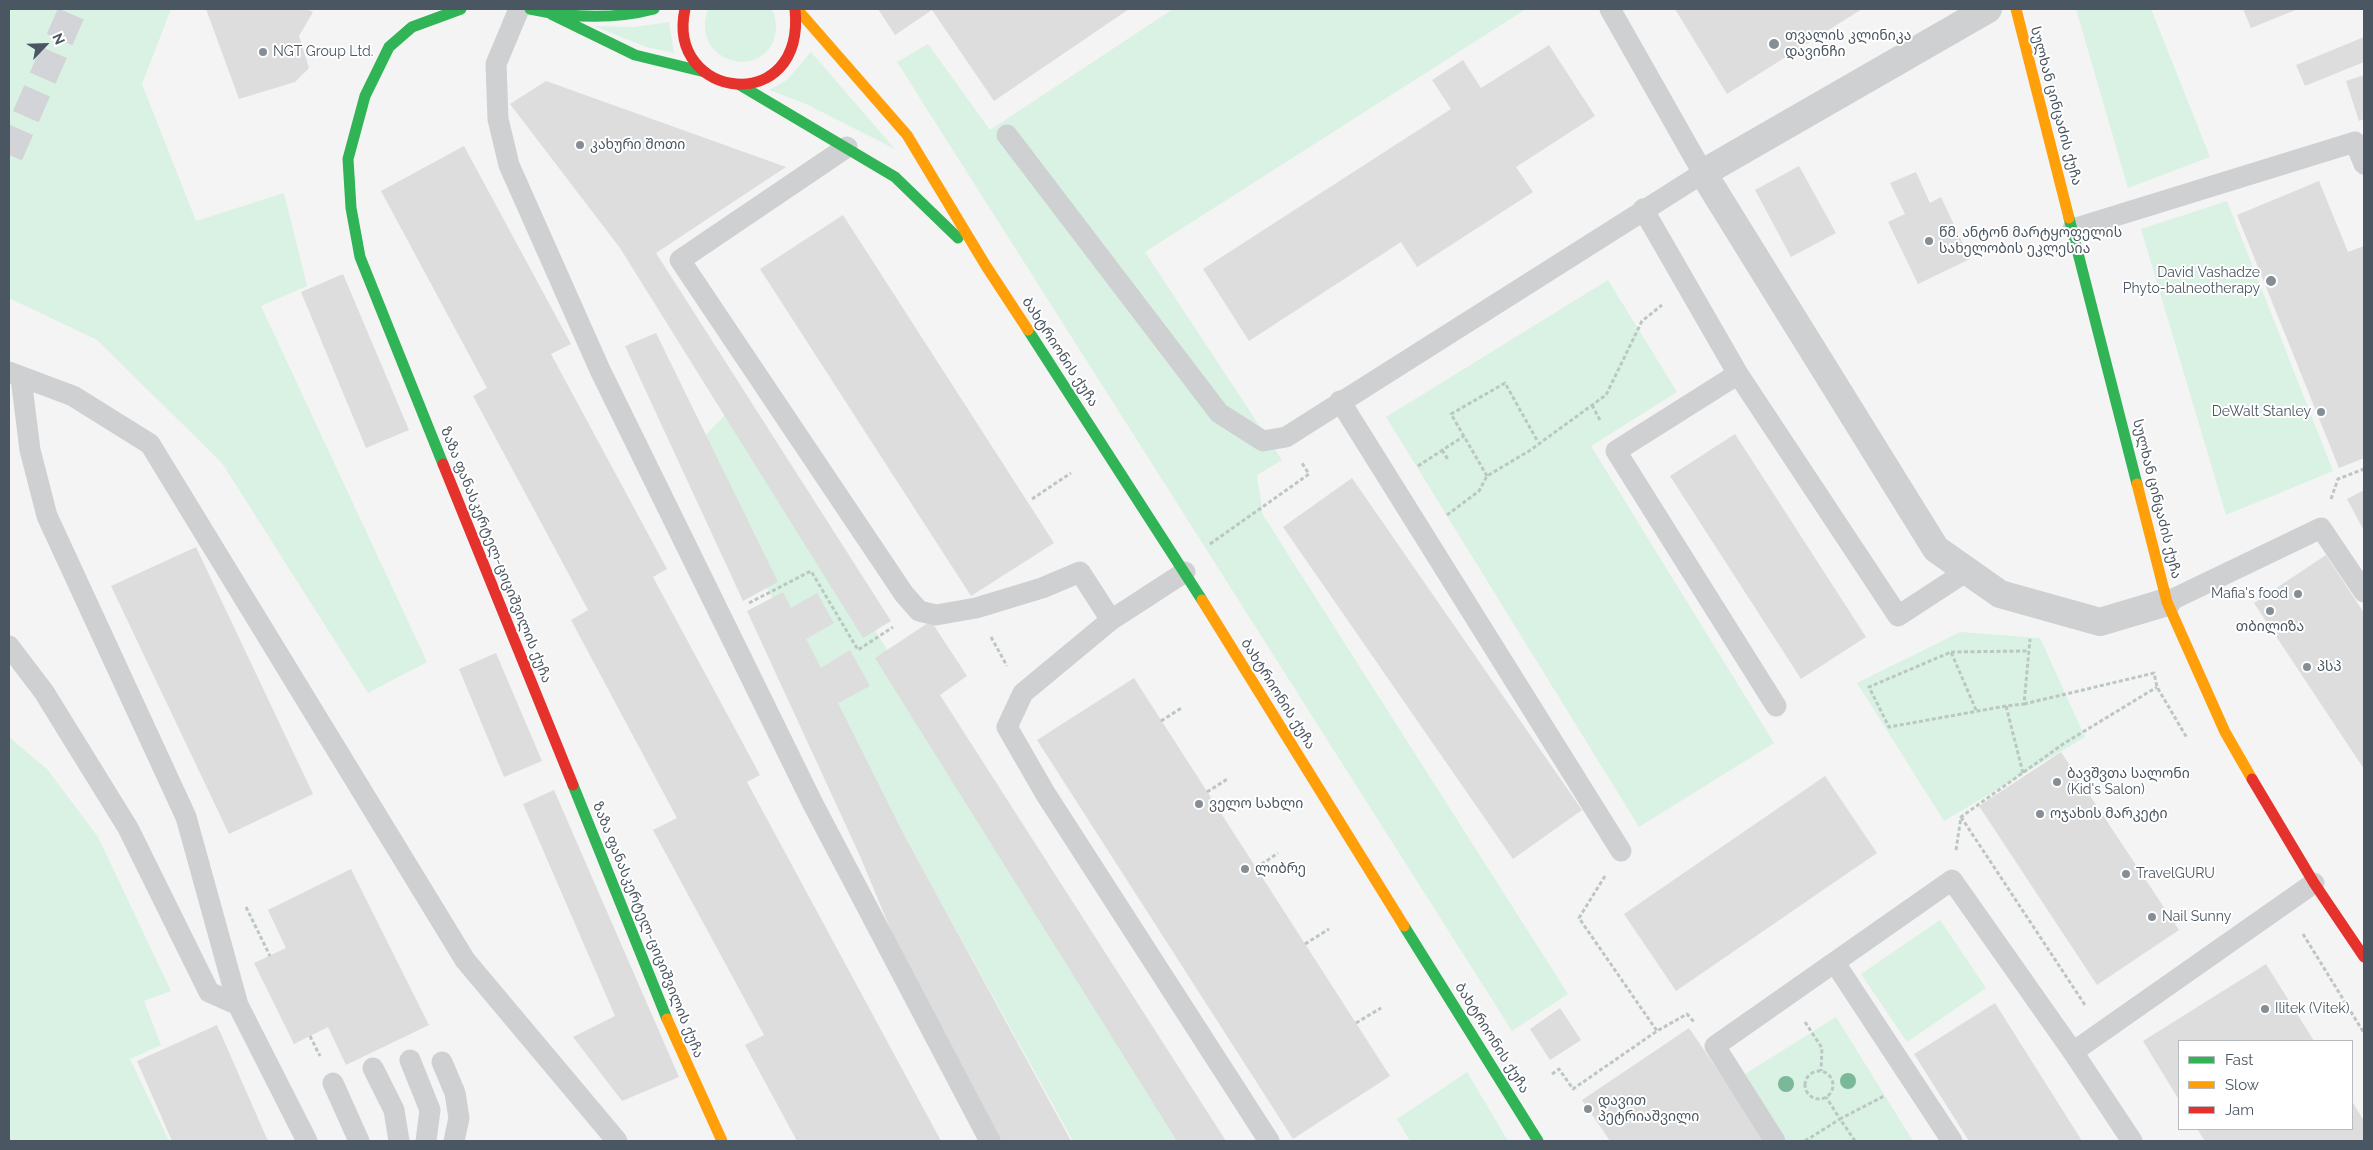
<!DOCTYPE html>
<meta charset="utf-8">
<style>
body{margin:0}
#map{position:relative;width:2373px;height:1150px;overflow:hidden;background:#f4f4f4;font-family:Raleway,sans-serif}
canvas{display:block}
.frame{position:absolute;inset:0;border:10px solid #4a5661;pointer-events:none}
.legend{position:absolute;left:2178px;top:1040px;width:175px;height:90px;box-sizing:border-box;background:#fff;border:1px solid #b7bbc0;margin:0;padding:6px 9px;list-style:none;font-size:15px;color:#4a5661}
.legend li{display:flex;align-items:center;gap:10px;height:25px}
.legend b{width:25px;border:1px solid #b7bbc0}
.north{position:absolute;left:20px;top:20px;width:50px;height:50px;-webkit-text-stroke:4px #fff;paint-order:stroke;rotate:66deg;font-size:14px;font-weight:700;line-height:20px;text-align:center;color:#4a5661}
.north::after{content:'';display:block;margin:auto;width:18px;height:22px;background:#4a5661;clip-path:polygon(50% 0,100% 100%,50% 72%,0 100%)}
</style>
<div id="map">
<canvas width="2373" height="1150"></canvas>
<div class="frame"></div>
<ul class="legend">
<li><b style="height:6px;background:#30b455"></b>Fast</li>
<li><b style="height:6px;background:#ff9f0a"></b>Slow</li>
<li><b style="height:6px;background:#e5322d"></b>Jam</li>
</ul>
<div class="north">N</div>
</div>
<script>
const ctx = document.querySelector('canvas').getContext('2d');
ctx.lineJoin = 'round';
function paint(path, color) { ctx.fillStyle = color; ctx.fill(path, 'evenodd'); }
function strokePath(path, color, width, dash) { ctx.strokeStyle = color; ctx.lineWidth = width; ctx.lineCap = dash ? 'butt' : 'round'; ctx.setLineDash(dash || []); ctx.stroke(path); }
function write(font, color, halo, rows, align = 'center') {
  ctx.font = font + ' Raleway,"Noto Sans Georgian",sans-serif'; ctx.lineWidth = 4; ctx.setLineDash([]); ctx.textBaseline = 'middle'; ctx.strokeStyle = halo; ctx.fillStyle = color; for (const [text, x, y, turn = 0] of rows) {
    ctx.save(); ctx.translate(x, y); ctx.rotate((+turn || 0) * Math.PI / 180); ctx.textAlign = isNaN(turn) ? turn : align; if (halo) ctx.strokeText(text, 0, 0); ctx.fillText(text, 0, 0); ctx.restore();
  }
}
const green = new Path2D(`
 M9,9H171L142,84L196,221L284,193L307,286L261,306L427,662L368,693L222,463L97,340L9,298Z
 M708,9H772C776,18 777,26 775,35C765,82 689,63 708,9Z
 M1173,9H1526L1145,252L1282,460L1257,475L1263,515L1568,994L1512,1031L897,62L928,44L990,130Z
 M2076,9H2151L2210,157L2128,188Z
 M669,22L674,53L646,47L594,26L634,27Z
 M811,52L895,149L806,104L769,90L787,80Z
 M2227,201L2333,471L2226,515L2141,229Z
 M1608,280L1677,392L1591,446L1774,743L1639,827L1386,417Z
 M735,404L1191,1141H1073L691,451Z
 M1960,632L2040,638L2085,737L1944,821L1857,683Z
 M9,737L47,769L98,837L171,991L144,1001L161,1045L130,1059L169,1141H9Z
 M1940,920L1986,988L1907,1042L1861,974Z
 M1836,1017L1913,1141H1787L1745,1074Z
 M1467,1072L1508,1141H1410L1397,1119Z`);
const building = new Path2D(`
 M206,9H306L313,12L299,36L309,68L295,82L239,99Z
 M878,9H1129L994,101L932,10L895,35Z
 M1675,9H1862L1727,94Z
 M2243,9H2298L2251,28Z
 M2364,37V62L2305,86L2296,65Z
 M1549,45L1595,116L1516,167L1533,192L1417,267L1401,242L1249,341L1203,269L1451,109L1432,80L1463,60L1481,88Z
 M2364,75V119L2359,121L2346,81Z
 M546,81L786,167L656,253L891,621L863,638L620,248L510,104Z
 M464,146L571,344L551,354L667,569L653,577L760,775L747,782L941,1141H797L745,1045L764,1035L653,830L677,818L571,620L588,610L473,396L487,388L381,191Z
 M1799,166L1836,233L1791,257L1755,190Z
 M1916,172L1930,203L1941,197L1970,259L1918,284L1888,222L1905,214L1890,183Z
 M2319,181L2348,252L2364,246V458L2339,468L2237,215Z
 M843,215L1054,543L971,596L760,269Z
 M343,274L409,430L366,448L301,292Z
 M656,333L778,582L743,601L625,346Z
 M1735,434L1866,637L1801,679L1670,476Z
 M1352,478L1582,810L1513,859L1283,527Z
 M2364,490V531L2347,499Z
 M196,547L313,794L229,834L111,586Z
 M2326,555L2364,613V769L2254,603Z
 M783,592L791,608L817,593L834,623L806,639L821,668L850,650L870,686L838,703L903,833L1071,1141H998L905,964L860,856L747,611Z
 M931,621L967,676L940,695L1226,1141H1177L875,658Z
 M496,653L542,761L504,777L459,669Z
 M1134,678L1390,1076L1293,1139L1037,740Z
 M2061,752L2179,930L2097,985L1979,806Z
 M1825,776L1877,853L1676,991L1624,914Z
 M554,790L679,1077L622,1101L573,1037L615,1016L523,804Z
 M351,869L429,1025L346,1065L328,1027L294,1044L254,963L286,948L268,910Z
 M2266,964L2314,1041H2179V1100L2143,1041Z
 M1995,1003L2082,1141H1969L1914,1054Z
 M1560,1008L1581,1040L1550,1060L1530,1029Z
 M217,1025L268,1141H172L137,1061Z
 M1689,1028L1766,1141H1610L1582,1100Z
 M2352,1101L2364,1121V1141H2205L2197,1129H2352Z`);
const primaryTunnel = new Path2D(`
 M9,155L73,9`);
const path = new Path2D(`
 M1592,405L1601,422
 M1442,450L1449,461
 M1418,466L1464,436
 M1487,476L1451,414L1505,383L1538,442
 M1032,499L1071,473
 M2331,499L2338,479L2364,469
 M1447,515L1479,491L1487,476L1529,451L1606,395L1642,321L1662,305
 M1210,544L1309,474L1302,463
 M749,603L811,571L858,650L893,627
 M991,637L1007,666
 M1951,652L2029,651
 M2024,704L2154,673L2157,687L2187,738
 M1976,710L1951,652L1869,687L1889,727L2006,706
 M1161,721L1183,707
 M2023,773L2006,706L2024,704L2030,639
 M1207,792L1229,778
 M1961,817L2085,1005
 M1956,850L1961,817L2063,744L2157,687
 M1256,868L1278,853
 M1605,876L1579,918L1657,1031
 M246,907L270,956
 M2303,934L2364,1033
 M1305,944L1329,929
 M1805,1022L1822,1048L1821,1071
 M1356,1023L1381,1008
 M310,1036L320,1056
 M1805 1085a14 14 0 1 1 28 0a14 14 0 1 1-28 0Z
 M1552,1074L1559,1069L1573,1089L1657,1031L1687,1014L1695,1023
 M1805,1141L1840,1119L1826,1097
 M1855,1141L1840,1119L1884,1096`);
const lane = new Path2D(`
 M519,9L496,64L498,119L509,165L600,370L813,804L990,1141
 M1007,135L1219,413L1263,441L1286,437L1703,173L1610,9
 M847,147L680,260L904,594L919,611L936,615L976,608L1042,588L1080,572L1111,620
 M1643,209L1738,374L1898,616L1967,571
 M2073,229L2355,142L2364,164
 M9,372L73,396L150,444L465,960L617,1141
 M1738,374L1616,451L1776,706
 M21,378L30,450L47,516L186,817L238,1005L307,1141
 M1340,401L1621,851
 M1185,572L1111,620L1023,693L1007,727L1045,793L1269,1141
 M2167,602L2321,528L2364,592
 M9,646L44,692L128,828L209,992L238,1005
 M1835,963L1952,1141
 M2073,1052L2132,1141
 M410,1060L430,1110L426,1141
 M442,1062L455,1093L459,1118L454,1141
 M373,1068L394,1110L399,1141
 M333,1083L359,1141
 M1775,1141L1715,1046L1952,880L2073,1052L2314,883`);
const street = new Path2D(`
 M1988,9L1703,173L1936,549L2000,594L2100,622L2167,602`);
const fast = new Path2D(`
 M530,9C572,18 612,20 654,9
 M551,14L635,55L705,72
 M740,85L895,177L958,238
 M2069,218L2137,484
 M1028,330L1202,600
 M443,464L360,257L351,208L348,159L365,96L389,47L412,27L461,9
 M573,785L667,1019
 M1404,926L1538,1141`);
const slow = new Path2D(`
 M797,9L907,135L986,266L1028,330
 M2016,9L2069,218
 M2137,484L2167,602L2225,732L2252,779
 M1202,600L1404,926
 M667,1019L722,1141`);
const jam = new Path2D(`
 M685,9C665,100 806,118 795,9
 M443,464L573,785
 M2252,779L2314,883L2364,957`);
const trees = [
 [1848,1081],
 [1786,1084]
];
const markers = [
 [1774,44,6,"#868d94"],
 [263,52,5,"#868d94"],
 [580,145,5,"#868d94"],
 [1929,241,5,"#868d94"],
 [2271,281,6,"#868d94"],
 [2321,412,5,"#868d94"],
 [2298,594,5,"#868d94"],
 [2270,611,5,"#868d94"],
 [2307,667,5,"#868d94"],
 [2057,782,5,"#868d94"],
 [1199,804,5,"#868d94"],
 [2040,814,5,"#868d94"],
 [1245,869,5,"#868d94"],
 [2126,874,5,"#868d94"],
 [2152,917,5,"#868d94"],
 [2265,1009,5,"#868d94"],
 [1588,1109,5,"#868d94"]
];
const poiNames = [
 ["თვალის კლინიკა",1785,36],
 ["დავინჩი",1785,52],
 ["NGT Group Ltd.",273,52],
 ["კახური შოთი",590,145],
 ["წმ. ანტონ მარტყოფელის",1939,233],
 ["სახელობის ეკლესია",1939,249],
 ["David Vashadze",2260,273,"right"],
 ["Phyto-balneotherapy",2260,289,"right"],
 ["DeWalt Stanley",2311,412,"right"],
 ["Mafia's food",2288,594,"right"],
 ["თბილიზა",2270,627,"center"],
 ["პსპ",2317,667],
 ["ბავშვთა სალონი",2067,774],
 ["(Kid's Salon)",2067,790],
 ["ველო სახლი",1209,804],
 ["ოჯახის მარკეტი",2050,814],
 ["ლიბრე",1255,869],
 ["TravelGURU",2136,874],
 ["Nail Sunny",2162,917],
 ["Ilitek (Vitek)",2275,1009],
 ["დავით",1598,1101],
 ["პეტრიაშვილი",1598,1117]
];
const streetNames = [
 ["სულხან ცინცაძის ქუჩა",2056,106,75],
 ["ბახტრიონის ქუჩა",1060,352,57],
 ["სულხან ცინცაძის ქუჩა",2157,499,76],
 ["ზაზა ფანასკერტელ-ციციშვილის ქუჩა",496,555,68],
 ["ბახტრიონის ქუჩა",1278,694,58],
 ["ზაზა ფანასკერტელ-ციციშვილის ქუჩა",648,930,68],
 ["ბახტრიონის ქუჩა",1492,1038,58]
];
paint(green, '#d9f2e3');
paint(building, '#ddddde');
strokePath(primaryTunnel, '#d2d4d7', 28, [28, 14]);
strokePath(path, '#bcc7c4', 3, [4, 2.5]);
strokePath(lane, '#ced0d2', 21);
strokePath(street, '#ced0d2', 28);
strokePath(fast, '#30b455', 11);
strokePath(slow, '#ff9f0a', 11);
strokePath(jam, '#e5322d', 11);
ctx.fillStyle = '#7ab899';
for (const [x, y] of trees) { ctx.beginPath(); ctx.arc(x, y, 8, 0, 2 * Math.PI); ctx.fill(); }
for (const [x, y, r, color] of markers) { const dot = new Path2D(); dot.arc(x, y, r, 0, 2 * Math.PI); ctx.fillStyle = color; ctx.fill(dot); strokePath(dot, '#fff', 2); }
write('14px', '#4a5661', '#fff', poiNames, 'left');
write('14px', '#4a5661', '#fff', streetNames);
</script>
